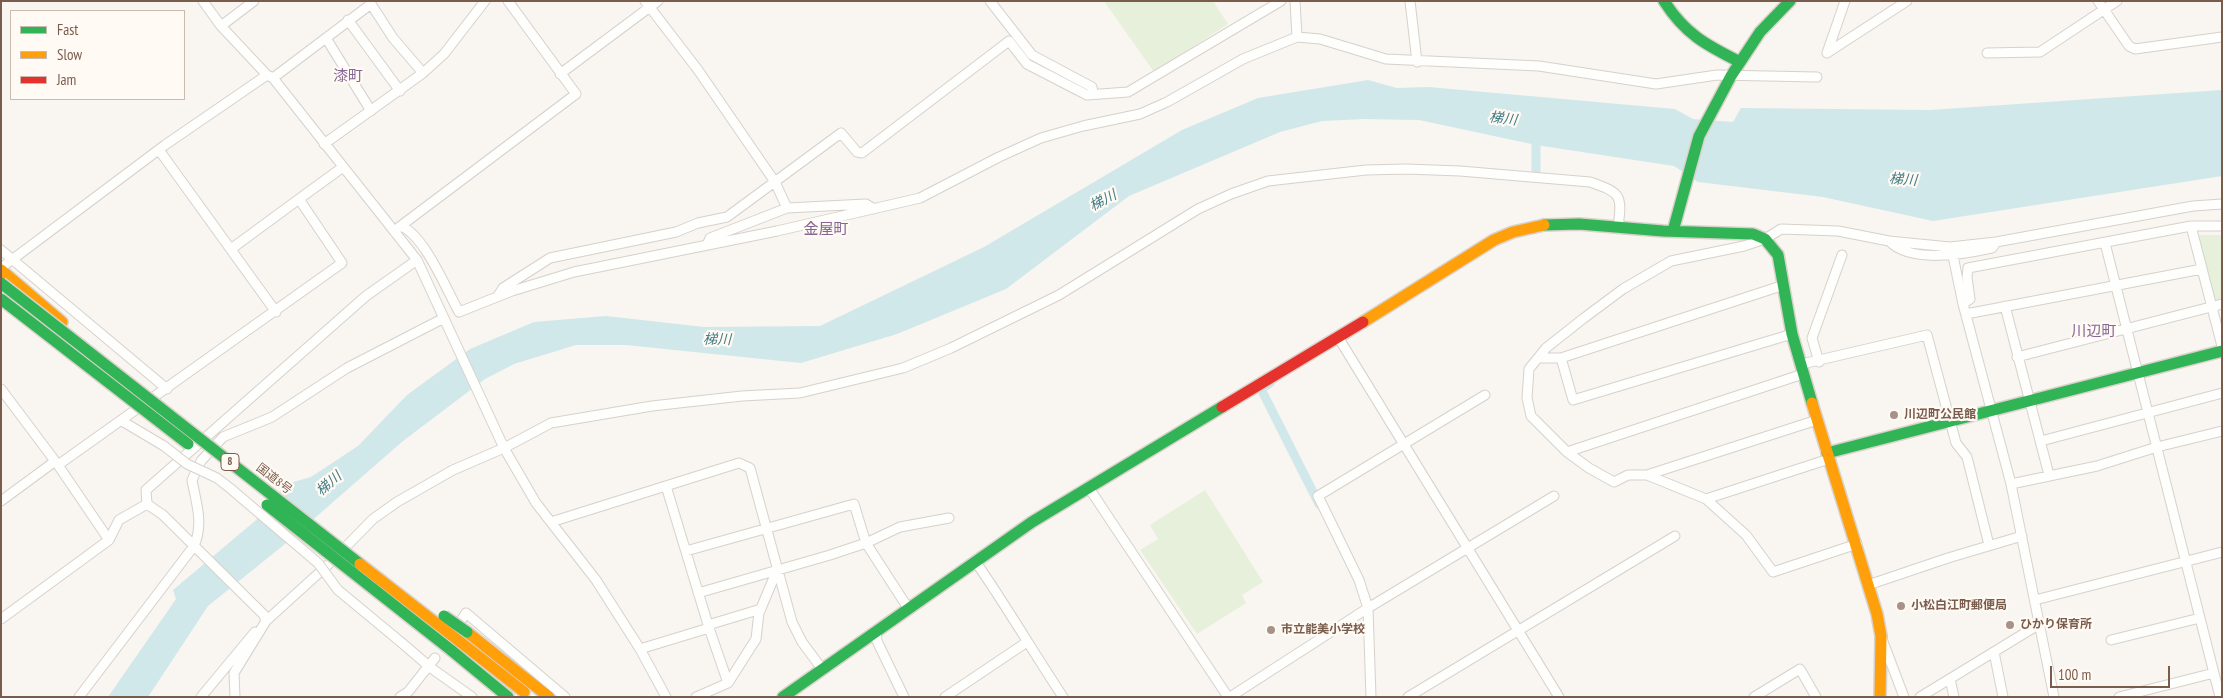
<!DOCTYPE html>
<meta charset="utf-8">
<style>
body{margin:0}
#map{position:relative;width:2223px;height:698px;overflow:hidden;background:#f9f5f0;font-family:"PT Sans Narrow",sans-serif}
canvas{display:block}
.frame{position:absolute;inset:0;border:2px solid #7a5c4d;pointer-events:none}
.legend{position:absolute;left:10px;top:10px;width:175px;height:90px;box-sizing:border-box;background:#fffaf3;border:1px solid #cabbb1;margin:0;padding:6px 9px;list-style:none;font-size:15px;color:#7a5c4d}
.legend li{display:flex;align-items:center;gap:10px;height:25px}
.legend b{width:25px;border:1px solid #cabbb1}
.scale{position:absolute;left:2050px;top:666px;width:120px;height:22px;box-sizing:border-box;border:2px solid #7a5c4d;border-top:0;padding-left:6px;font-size:15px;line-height:18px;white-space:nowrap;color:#7a5c4d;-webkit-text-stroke:4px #fffaf3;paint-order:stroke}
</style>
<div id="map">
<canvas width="2223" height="698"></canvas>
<div class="frame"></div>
<ul class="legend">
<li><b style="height:6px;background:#30b455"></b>Fast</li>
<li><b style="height:6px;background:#ff9f0a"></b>Slow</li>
<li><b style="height:6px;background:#e5322d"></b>Jam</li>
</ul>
<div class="scale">100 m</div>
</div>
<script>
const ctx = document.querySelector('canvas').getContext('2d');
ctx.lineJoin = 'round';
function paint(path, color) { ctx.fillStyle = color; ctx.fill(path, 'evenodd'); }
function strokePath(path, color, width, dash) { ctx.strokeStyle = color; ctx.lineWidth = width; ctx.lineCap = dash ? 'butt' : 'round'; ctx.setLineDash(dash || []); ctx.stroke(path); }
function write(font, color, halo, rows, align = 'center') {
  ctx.font = font + ' "PT Sans Narrow","Noto Sans JP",sans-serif'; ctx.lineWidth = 4.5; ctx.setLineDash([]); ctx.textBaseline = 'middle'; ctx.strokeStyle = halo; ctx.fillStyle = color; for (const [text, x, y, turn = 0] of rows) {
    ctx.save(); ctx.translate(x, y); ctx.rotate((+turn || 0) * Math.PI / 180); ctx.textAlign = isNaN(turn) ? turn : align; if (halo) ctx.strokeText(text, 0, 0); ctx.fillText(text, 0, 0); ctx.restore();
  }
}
const green = new Path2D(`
 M1104,1H1213L1228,24L1154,72Z
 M2197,235H2222V301L2218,302L2212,296Z
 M1205,490L1263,582L1242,595L1246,603L1197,634L1140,550L1158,539L1150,525Z`);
const water = new Path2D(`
 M1368,80L1397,88L1428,87L1675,109L1693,119L1733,122L1741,108L1930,110L2222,90V176L1933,221L1823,197L1698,182L1674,166L1536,145L1419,120L1364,119L1322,121L1280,132L1129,196L1006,289L897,334L801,363L626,345H576L514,364L485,379L403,441L285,544L208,606L148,697H108L176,599L173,590L255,521L286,484L311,477L358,446L407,395L470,349L534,322L606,316L704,327L820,326L984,247L1182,130L1258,98Z`);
const canal = new Path2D(`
 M1536,134V171
 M1270,383L1261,389L1319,504`);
const street = new Path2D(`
 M203,1L221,26L267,75L273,78L417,260L504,448L536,503L596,580L640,649L666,697
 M645,1L698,70L775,182L787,208L866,204L874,209
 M990,1L1032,55L1092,87L1093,94
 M1295,1L1297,37
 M1410,1L1417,62
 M2098,1L2129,46L2135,49L2222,37
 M348,20L400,91
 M221,26L254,1
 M326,38L371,111
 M1827,53L1907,1
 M1827,53L1845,1
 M1987,53L2040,52L2117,1
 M560,74L658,1
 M273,78L371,4L393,38L423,73
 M324,144L423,73L444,54L485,1
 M159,150L276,312
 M401,226C425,236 446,289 459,312L512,291L574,272L777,231L920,198L999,157L1041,138L1083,126L1140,114L1167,102L1243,59L1297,37L1320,39L1386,59L1539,66L1656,84L1717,75L1817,77
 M2191,226L2222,346
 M398,228L576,94L508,1
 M1889,241C1911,264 1964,254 1992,248L1995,244
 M2105,243L2220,697
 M707,245L710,238L787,208
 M231,249L299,199
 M1,250L167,389
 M1953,256L1963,304L2011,484L2054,697
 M1,268L165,145L267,75
 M498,296L503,288L550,258L676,232L698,223L727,217L841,133L857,152L862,153L1009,41L1027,64L1087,95L1128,92L1281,1
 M1963,304L1970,299L1967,277L1968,268L2191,226H2222
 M2005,306L2049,475
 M1966,314L2202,269
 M1338,337L1559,697
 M2017,357L2222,304
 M1538,358H1561L1784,285
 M1561,358L1573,400L1792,334
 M1819,362L1812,338L1842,255
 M1802,364L1927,335L1956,443L1967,457L1989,545
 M1,389L58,465L109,540
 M122,421L164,446
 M2041,441L2222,393
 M1567,452L1803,374
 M58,465L342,263L299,199L343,167
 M1647,475L1817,420
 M2011,484L2097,466L2157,447L2222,431
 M666,486L709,628L728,683
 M1089,488L1228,697
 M1706,499L1829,459
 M1,501L54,462
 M147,504L146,490L366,296L417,260
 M147,504L163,515L264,615L266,621
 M551,522L739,463L750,468L792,622L802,642L822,669
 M1857,544L1773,572L1746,535L1706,499L1647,475H1628L1614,482L1589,468L1567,452L1531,416L1527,398L1529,369L1546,348L1584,318L1623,289L1671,261L1744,246L1765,239L1781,229L1838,231L1889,241L1950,247L1996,242L2193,206L2222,204
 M686,551L854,504L866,543L908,608
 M975,561C1006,605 1033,652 1063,697
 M1868,585L1948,558L2022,536
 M698,593L830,555L866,543L900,527L949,518
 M2035,600L2222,552
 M1,619L109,540L119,520L147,504
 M460,622L466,613L565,697
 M708,625L761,609
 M876,631L877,641L904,697
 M1882,639L1904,697
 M2111,640L2200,618
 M402,643L431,668L472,697
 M640,649L709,628
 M1994,652L2003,697
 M1950,679L1954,697
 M79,697L194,546C204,523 196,503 192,480L201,461L223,437L272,417L347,368L444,318
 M201,697L255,632
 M235,697L234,673L266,621L331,562L373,519L397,502L453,470L504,448L551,423L652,406L742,396L800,393L903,368L951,348L1059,295L1198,209L1231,194L1268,181L1366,170L1406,169L1460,171L1590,182C1622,193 1622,195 1618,228
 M400,697L408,692L435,658
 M696,697L728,683L756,639L759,613L778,568
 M945,697L1027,642
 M1230,697L1368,608L1554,496
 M1371,697L1368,608L1359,580L1318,496L1485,395
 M1408,697L1675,536
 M1754,697L1800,669L1816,697
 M1920,697L2038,625
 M2119,697L2214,673`);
const fast = new Path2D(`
 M1664,1C1685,34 1706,45 1740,62
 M1544,225L1579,224L1663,231L1753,234L1765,239L1778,255L1792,334L1812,403
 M1673,231L1699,136L1731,76L1760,32L1790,1
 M1827,453L2222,351
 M451,650L508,697
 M783,697L1032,522L1222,407`);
const slow = new Path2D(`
 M1,270L62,322
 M1363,322L1494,240L1513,232L1544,225
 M1812,403L1877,614L1881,636L1880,697
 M467,632L549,697
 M459,641L524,692`);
const jam = new Path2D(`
 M1222,407L1363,322`);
const streetBridge = new Path2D(`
 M164,446L187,464L217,478L231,489L318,563L338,590L402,643`);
const fastBridge = new Path2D(`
 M1,283L360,564
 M1,299L188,444
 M267,505L451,650
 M444,616L467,632`);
const slowBridge = new Path2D(`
 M360,564L459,641`);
const markers = [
 [1894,415,5,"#a69286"],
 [1901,606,5,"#a69286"],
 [2010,625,5,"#a69286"],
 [1271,630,5,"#a69286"]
];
const shields = [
 [230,462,18]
];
const shieldNames = [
 ["8",230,462]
];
const poiNames = [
 ["川辺町公民館",1904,415],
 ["小松白江町郵便局",1911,606],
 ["ひかり保育所",2020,625],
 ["市立能美小学校",1281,630]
];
const streetNames = [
 ["国道8号",274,479,38]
];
const waterNames = [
 ["梯川",1503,119,7],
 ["梯川",1903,180,4],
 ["梯川",1103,201,-28],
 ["梯川",717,340,1],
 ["梯川",329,484,-41]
];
const quarterNames = [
 ["漆町",348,77],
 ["金屋町",826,230],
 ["川辺町",2094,332]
];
paint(green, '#e7f0db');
paint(water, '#d0e8ea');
strokePath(canal, '#d0e8ea', 9);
strokePath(street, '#d7d1cb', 11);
strokePath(fast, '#d9d2cb', 14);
strokePath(slow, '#d9d2cb', 14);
strokePath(jam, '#d9d2cb', 14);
strokePath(street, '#fefefd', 9);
strokePath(fast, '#30b455', 11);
strokePath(slow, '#ff9f0a', 11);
strokePath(jam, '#e5322d', 11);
strokePath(streetBridge, '#d7d1cb', 11, []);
strokePath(fastBridge, '#dad1cc', 14, []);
strokePath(slowBridge, '#dad1cc', 14, []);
strokePath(streetBridge, '#fefefd', 9);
strokePath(fastBridge, '#30b455', 11);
strokePath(slowBridge, '#ff9f0a', 11);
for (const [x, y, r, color] of markers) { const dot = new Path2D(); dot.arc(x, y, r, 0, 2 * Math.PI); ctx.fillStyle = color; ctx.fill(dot); strokePath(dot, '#fffaf3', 2); }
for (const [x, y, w] of shields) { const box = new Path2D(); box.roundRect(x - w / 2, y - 8.5, w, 17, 4); ctx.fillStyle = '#fffaf3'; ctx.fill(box); strokePath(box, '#7a5c4d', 1); }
write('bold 11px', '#7a5c4d', null, shieldNames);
write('bold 12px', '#7a5c4d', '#fffaf3', poiNames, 'left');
write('12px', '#7a5c4d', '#fffaf3', streetNames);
write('italic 14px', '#437c86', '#fffaf3', waterNames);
write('15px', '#846695', '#fffaf3', quarterNames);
</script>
